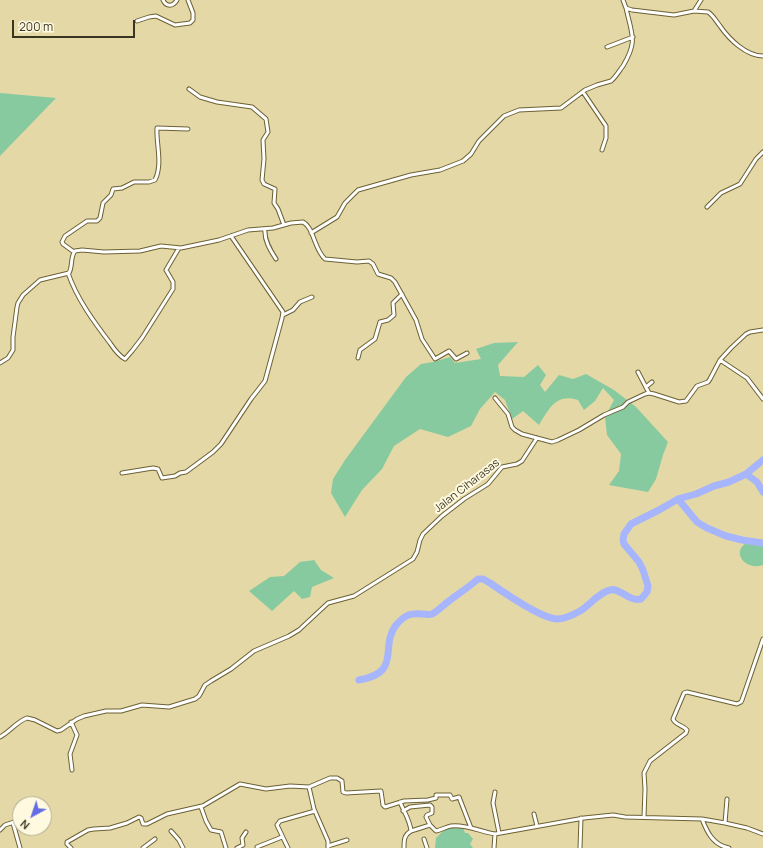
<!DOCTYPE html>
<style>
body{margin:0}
#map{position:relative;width:763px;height:848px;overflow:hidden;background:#e4d8a7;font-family:Manrope,sans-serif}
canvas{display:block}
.north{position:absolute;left:12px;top:796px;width:40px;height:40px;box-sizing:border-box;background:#fff9e0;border:1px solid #b0ab94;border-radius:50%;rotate:220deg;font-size:11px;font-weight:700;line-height:16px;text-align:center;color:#3a3521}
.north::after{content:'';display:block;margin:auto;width:14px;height:18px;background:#626ce4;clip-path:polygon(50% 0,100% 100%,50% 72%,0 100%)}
.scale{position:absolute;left:12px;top:20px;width:123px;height:18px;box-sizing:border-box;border:2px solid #3a3521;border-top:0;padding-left:5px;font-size:12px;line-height:14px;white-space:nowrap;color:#3a3521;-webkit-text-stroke:3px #fff9e0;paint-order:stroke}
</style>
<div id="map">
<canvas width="763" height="848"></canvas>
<div class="north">N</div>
<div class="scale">200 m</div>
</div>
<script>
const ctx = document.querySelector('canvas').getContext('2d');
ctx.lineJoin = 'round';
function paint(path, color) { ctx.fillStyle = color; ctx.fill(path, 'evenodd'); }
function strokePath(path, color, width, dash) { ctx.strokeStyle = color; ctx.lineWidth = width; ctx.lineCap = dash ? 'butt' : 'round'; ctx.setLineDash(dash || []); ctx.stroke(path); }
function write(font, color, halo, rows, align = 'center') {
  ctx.font = font + ' Manrope,sans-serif'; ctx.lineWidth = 4; ctx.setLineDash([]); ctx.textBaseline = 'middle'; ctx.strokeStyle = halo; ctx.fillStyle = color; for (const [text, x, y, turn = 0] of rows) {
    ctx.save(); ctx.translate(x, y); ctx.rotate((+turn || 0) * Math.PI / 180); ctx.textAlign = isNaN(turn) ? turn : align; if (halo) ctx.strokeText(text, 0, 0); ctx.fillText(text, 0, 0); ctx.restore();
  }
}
const green = new Path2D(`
 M0,93L56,98L0,156Z
 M518,342L498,365L500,376L524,377L538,365L546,375L540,385L545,392L559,375L573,379L586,374L614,390L636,407L668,442L663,455L656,479L648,492L609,485L619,471L621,454L607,435L605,417L614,400L603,388L595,401L584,410L578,400C556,393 549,409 539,425L523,411L512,419L505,400L495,392L480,409L471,426L448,437L420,429L394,446L382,469L362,490L345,517L331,493L333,479L345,460L406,377L421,364L433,362L450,357L455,363L481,359L476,349L494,343Z
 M746,543L763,545V565C746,571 731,553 746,543Z
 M314,560L321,570L334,578L312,587L310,597L302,599L294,591L272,611L249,591L270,577L284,576L300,562Z
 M451,826L463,827L465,833H468L473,839L470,844L473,848H435L436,838L442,832Z`);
const river = new Path2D(`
 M746,474L757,482L763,492
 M678,499L697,522L707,528L726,536L742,540L763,543
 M359,680C403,672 379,647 396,625C405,615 409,613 423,614C426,614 429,615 432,614C438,611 443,605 449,601C458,594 469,587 478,579H483L490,583C503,592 543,619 557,619C565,619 573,615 580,611C590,605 598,593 610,590C620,587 628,602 641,599L647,592L648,586L643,570L639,562L624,544L623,540L624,534L631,524L659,510L678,499L696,494L714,486L729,482L746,474L763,460`);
const minor = new Path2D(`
 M163,0C166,7 173,7 177,0
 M623,0L626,8L632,10L674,15L694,11L708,12C713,15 716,21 720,26C729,39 746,56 763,56
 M694,11L701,0
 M137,21L149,17L156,16L175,25L190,23L193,20V13L188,0
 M607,47L633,37
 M189,89L200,97L217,102L252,107L266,119L268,132L263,140L264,159L262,180L264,184L275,189L274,203L278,209L284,225
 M583,92L606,126V138L602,150
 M707,207L721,193L740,184L756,159L763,152
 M265,229C264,240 270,250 276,259
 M311,233L337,217L345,203L358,190L411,175L440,170L463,161L471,154L479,141L504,116L519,110L561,108L585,90L597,85L611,81C616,77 619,71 623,66C638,41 632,35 626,8
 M74,252L63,244L62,242L65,236L87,221H97L100,218L103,203L111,195L113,189L122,188L134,182H149L155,180C163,164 156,144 157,128L188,129
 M68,273C77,299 94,322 110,343C114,349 119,356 125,359L132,351L142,338L173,289V282L166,270L179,248
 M283,315L293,310L300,302L312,297
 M358,358L360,350L375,339L380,322L388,320L394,315L393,303L402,294
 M720,360L747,378L763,399
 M0,363L8,358L13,350V337L17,307L18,303L23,295L40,280L69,273C73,266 70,257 75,251L82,250L104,252L140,251L161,246L181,248L219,240L248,230L273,228L291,223L303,222C314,228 314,249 325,259L357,262L369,261L373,264L378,274L391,278L395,282L416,320L422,339L435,359L449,351L456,359L467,353
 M638,372L649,393
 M646,387L652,382
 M495,398L508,414L512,427L515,430L522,434L552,442L558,440L579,430L604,415L623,407L628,402L645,394L649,393L654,394L679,402L686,401L697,386L708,382L710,379L720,360L731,348L746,334L750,332L763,330
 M122,473L153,468L158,469L162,478L175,476L180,473L186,472L213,452L221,444L251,399L265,381L282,318L283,312L231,236
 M71,722L77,735L70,754L72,770
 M0,737C10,732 16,722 27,718L35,720L57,731L61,730L77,719L84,716L106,711H121L142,705L169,707L195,699L199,696L205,685L211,681L231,669L254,651L289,636L299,630L328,603L354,596L413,559L417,552L420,540L423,534L442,516L464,499L488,484L502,467L517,464L522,461L537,438
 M309,787L330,778H337L342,781L343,792L346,793L381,791L383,805L385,807L404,801L428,800L436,798V795H450L452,799L459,797L471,828
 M495,792L493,803L499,833
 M400,802C404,812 410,820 411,831C404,835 404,840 404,848
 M403,811L410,807L430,805L432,807V813L427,815L426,817L430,825L411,831
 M534,814L537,826
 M644,817L645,789L644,773L650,761L686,733L687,730C683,725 675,725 673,719L684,693L687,692L737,704L741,702L742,700L763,639
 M702,819L725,823L727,799
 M13,823L20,848
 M725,823L747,828L763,834
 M430,825L436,831C441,830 446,827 451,826C466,824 481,832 495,834
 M0,830L5,825L20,820
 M171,831L179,840L183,848
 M424,839L427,848
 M328,846L347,840
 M257,847L282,837
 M71,848L67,844V842L88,830L94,829L110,828L127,823L139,817L141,818L143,824H147L167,814L202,806
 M143,848L155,839
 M226,848L221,832L211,830L206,821L201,807L240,784L266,789L290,786L309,787L314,809L328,841V848
 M237,848L243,845L242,838L246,832
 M288,848L277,825L280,821L315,811
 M494,848L495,834L584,818L613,815L625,817L702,819C707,832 713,845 729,848
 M580,848L581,818`);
const streetNames = [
 ["Jalan Ciharasas",467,486,-38]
];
paint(green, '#87ca9f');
strokePath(river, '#a7b5fc', 7);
strokePath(minor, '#6c6134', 5);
strokePath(minor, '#fff', 3);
write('11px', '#3a3521', '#fff9e0', streetNames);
</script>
